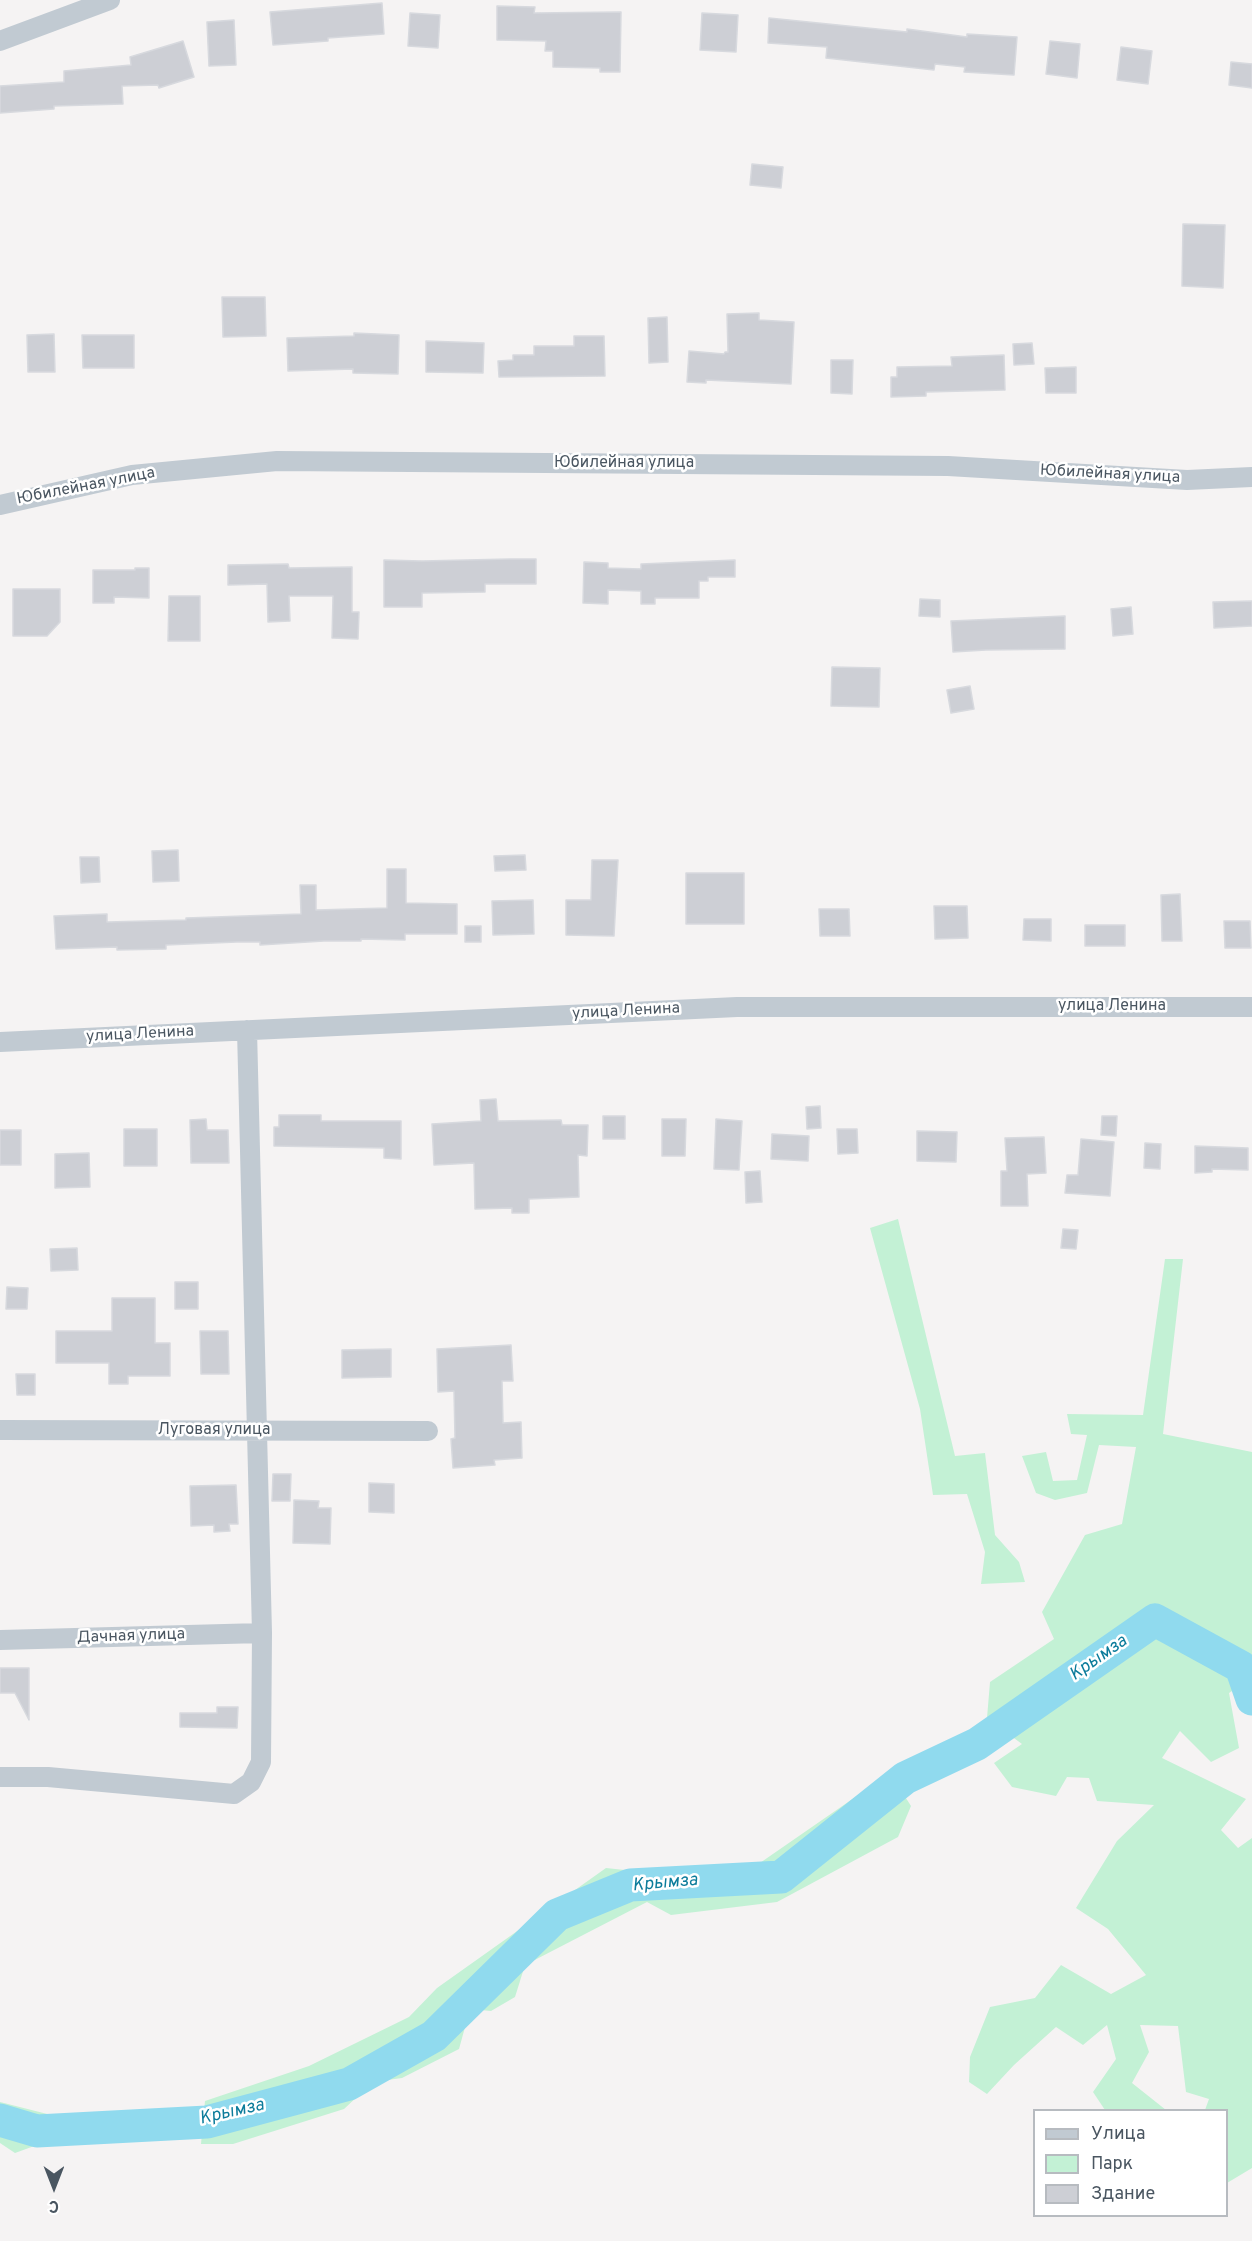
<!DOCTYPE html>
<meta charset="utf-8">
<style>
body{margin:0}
#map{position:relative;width:1252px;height:2241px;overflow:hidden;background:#f5f3f3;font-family:Overpass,sans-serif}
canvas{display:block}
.legend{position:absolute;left:1033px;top:2109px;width:195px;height:108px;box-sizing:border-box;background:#fff;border:2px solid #b7bbc0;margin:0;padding:8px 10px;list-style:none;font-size:18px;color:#4a5661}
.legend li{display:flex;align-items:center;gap:12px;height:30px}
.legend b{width:30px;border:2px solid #b7bbc0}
.north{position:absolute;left:24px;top:2157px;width:60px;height:60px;-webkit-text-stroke:4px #fff;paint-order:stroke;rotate:180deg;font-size:16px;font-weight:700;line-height:24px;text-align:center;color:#4a5661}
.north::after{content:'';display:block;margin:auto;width:21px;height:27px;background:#4a5661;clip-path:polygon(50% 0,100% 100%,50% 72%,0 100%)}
</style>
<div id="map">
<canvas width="1252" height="2241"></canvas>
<ul class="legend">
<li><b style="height:8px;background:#c1cad2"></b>Улица</li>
<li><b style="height:16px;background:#c3f1d5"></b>Парк</li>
<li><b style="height:16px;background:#cdcfd5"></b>Здание</li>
</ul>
<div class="north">С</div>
</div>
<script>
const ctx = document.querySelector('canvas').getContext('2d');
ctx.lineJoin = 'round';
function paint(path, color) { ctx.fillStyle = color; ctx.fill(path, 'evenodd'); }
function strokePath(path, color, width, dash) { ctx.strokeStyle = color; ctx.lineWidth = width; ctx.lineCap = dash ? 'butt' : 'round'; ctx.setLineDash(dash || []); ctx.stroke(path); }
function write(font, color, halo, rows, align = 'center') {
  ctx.font = font + ' Overpass,sans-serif'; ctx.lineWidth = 5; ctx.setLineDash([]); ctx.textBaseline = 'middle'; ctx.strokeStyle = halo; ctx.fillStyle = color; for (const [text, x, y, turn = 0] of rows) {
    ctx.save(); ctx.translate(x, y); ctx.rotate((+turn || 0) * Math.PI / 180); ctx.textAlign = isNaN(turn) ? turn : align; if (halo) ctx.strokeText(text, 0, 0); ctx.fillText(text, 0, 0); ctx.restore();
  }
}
const green = new Path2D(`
 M898,1219L955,1456L985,1453L995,1535L1019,1562L1025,1582L981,1584L985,1552L967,1494L933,1495L920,1409L870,1228Z
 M1165,1259H1183L1163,1434L1252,1452V1678L1229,1693L1239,1748L1211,1762L1180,1731L1162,1758L1246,1799L1221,1830L1238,1848L1252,1838V2168L1227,2183L1226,2110H1205L1209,2099L1186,2092L1178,2026L1140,2025L1149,2052L1132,2083L1166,2110H1105L1093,2092L1116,2059L1107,2025L1083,2045L1056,2027L1014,2065L987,2094L969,2082L970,2057L990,2007L1035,1998L1061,1965L1111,1994L1146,1975L1108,1929L1076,1908L1117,1841L1154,1805L1097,1801L1089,1778L1067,1777L1056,1796L1012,1787L994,1763L1022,1744L987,1718L990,1682L1054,1639L1042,1612L1085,1535L1122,1524L1136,1447L1099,1445L1087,1493L1055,1500L1036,1493L1022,1456L1046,1452L1053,1481L1077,1480L1087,1435L1071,1434L1067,1414L1143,1415Z
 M890,1773L911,1806L898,1837L777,1902L671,1915L647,1902L525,1965L515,1997L491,2011L470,2009L459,2049L402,2078L373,2082L344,2109L233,2144H201L205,2101L309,2066L409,2017L437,1988L606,1868L662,1874L757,1865Z
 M0,2102L67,2119L37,2145L15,2153L0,2143Z`);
const river = new Path2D(`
 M0,2120L37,2131L207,2122L349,2084L434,2036L557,1915L630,1885L781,1877L905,1778L977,1744L1155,1620L1241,1667L1252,1699`);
const building = new Path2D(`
 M382,3L384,34L328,38V41L273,45L270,12Z
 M497,6L535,7L534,13L621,12L620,72H600V68L553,67V51H545L546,41L497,40Z
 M410,13L440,15L438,48L408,46Z
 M702,13L738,15L736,52L700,50Z
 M769,18L907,32V29L967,37V34L1017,37L1014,75L964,72L965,67L935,64L934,70L826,58L827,47L768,43Z
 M234,20L236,65L209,66L207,22Z
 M183,41L194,77L159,88L158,85L122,86L123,104L54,106V109L0,113V86L64,82V71L131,65L130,57Z
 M1050,41L1080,44L1077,78L1046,74Z
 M1121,47L1152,51L1148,84L1117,80Z
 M1231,62L1252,64V88L1229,85Z
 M752,164L783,167L781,188L750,185Z
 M1183,224L1225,225L1223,288L1182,286Z
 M222,297H265L266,336L223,337Z
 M759,313V320L794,322L791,384L706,380V383L687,382L689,351L724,354L725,352H728L727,314Z
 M667,317L668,362L649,363L648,318Z
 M354,333L399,335L398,374L353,373V369L288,371L287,338L354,336Z
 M54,334L55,372H28L27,335Z
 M82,335H134V368H83Z
 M574,336H604L605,376L499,377L498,361L513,360V355H534V346H574Z
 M426,341L484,343L483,373L426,372Z
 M1032,343L1034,364L1014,365L1013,344Z
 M1004,355L1005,390L926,392V396L891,397V377H897V367L952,366L951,357Z
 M831,360H853L852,394L831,393Z
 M1076,367V393H1046L1045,368Z
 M510,559H536V584H485V592L422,593V607H384V560L422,561Z
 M735,560V577H708V581H699V598H655V604H641V591L608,590V604L583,603L584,562L608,563V568L641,569V564Z
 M288,564L289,568L352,567V612H359L358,639L332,638L333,596H289L290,621L268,622L267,584L228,585V565Z
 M135,568H149V598L114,597V603H93V570H135Z
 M13,589H60V622L47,636H13Z
 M169,596H200V641H168Z
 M920,599L940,600V617L919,616Z
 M1252,601V626L1214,628L1213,602Z
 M1131,607L1133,634L1113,636L1111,609Z
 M1065,616V649L986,650L953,652L951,621Z
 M832,667L880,668L879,707L831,706Z
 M970,686L974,709L951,713L947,690Z
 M178,850L179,881L153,882L152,851Z
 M525,855L526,870L495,871L494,856Z
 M80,857H99L100,882L81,883Z
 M592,860H618L614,936L566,935V900H591Z
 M387,869H406V903L457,904V934H405V940L361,939V941H324L260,945V942H237L166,945V949L117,950V947L56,949L54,916L107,914V922L186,920V918L301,914L300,885H316V910L387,908Z
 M686,873H744V924H686Z
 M1180,894L1182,941H1162L1161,895Z
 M533,900L534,934L493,935L492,901Z
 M934,906H967L968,938L935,939Z
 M819,909H849L850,936H820Z
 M1024,919H1051V941L1023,940Z
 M1224,921H1250L1251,948H1225Z
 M1085,925H1125V946H1085Z
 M465,926H481V942H465Z
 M496,1099L498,1121L561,1120L562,1125H588L587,1156L578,1155L579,1197L529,1199V1213H512V1208L475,1209L474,1163L434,1165L432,1124L481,1121L480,1100Z
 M820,1106L821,1128L807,1129L806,1107Z
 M279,1115H321V1121H401V1159L384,1158V1148L274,1146V1127H279Z
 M603,1116H625V1139H603Z
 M1102,1116H1117L1116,1136L1101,1135Z
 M206,1119L207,1130H228L229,1163H191L190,1120Z
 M662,1119H686L685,1156H662Z
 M716,1119L742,1121L739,1170L714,1169Z
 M124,1129H157V1166H124Z
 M837,1129H857L858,1153L838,1154Z
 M0,1130H21V1165H0Z
 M917,1131L957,1132L956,1162L917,1161Z
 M772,1134L809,1136L808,1161L771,1159Z
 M1044,1137L1046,1173L1027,1174L1028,1206H1001V1171H1007L1005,1138Z
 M1081,1139L1114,1142L1110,1196L1065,1193L1067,1175H1078Z
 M1145,1143L1161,1144L1160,1169L1144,1168Z
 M1195,1146L1248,1148V1170L1212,1169V1172L1195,1173Z
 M89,1153L90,1187L55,1188V1154Z
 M760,1171L762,1202L746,1203L745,1172Z
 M1063,1229L1078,1230L1076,1249L1061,1248Z
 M77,1248L78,1270L51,1271L50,1249Z
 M175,1282H198V1309H175Z
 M7,1287L28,1288L27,1309H6Z
 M112,1298H155V1343H170V1376H128V1384H109V1363H56V1331H112Z
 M200,1331H228L229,1374H201Z
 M511,1345L513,1381H502L503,1423L521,1422L522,1458L494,1460L495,1465L453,1468L451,1439L455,1438L454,1391L438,1392L437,1349Z
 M391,1349V1377L342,1378V1350Z
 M16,1374H35V1395H17Z
 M273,1474H291L290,1501H272Z
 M369,1483L394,1484V1513L369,1512Z
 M236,1485L238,1524H229L230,1531L214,1532V1525L191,1526L190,1486Z
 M294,1500L319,1501L318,1508H331L330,1544L293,1543Z
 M0,1668H29V1720L15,1693H0Z
 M217,1707H238L237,1728L180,1727V1713H217Z`);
const minor = new Path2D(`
 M0,41L110,0
 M0,505L132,475L277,461L948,466L1187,480L1252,477
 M0,1042L737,1007H1252
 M0,1430L428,1431
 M0,1640L262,1633
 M0,1777H48L234,1794L251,1782L261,1762L262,1633L247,1030`);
const streetNames = [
 ["Юбилейная улица",624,464],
 ["Юбилейная улица",1110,475,3],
 ["Юбилейная улица",86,487,-11],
 ["улица Ленина",1112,1007],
 ["улица Ленина",626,1012,-3],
 ["улица Ленина",140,1035,-3],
 ["Луговая улица",214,1431],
 ["Дачная улица",131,1637,-2]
];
const waterNames = [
 ["Крымза",1099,1659,-35],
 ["Крымза",665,1884,-5],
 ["Крымза",232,2113,-13]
];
paint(green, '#c3f1d5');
strokePath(river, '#90daee', 33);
paint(building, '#cdcfd5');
strokePath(building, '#d7d9de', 1.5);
strokePath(minor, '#c1cad2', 20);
write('16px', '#4a5661', '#fff', streetNames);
write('italic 18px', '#0c7c9b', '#fff', waterNames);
</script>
